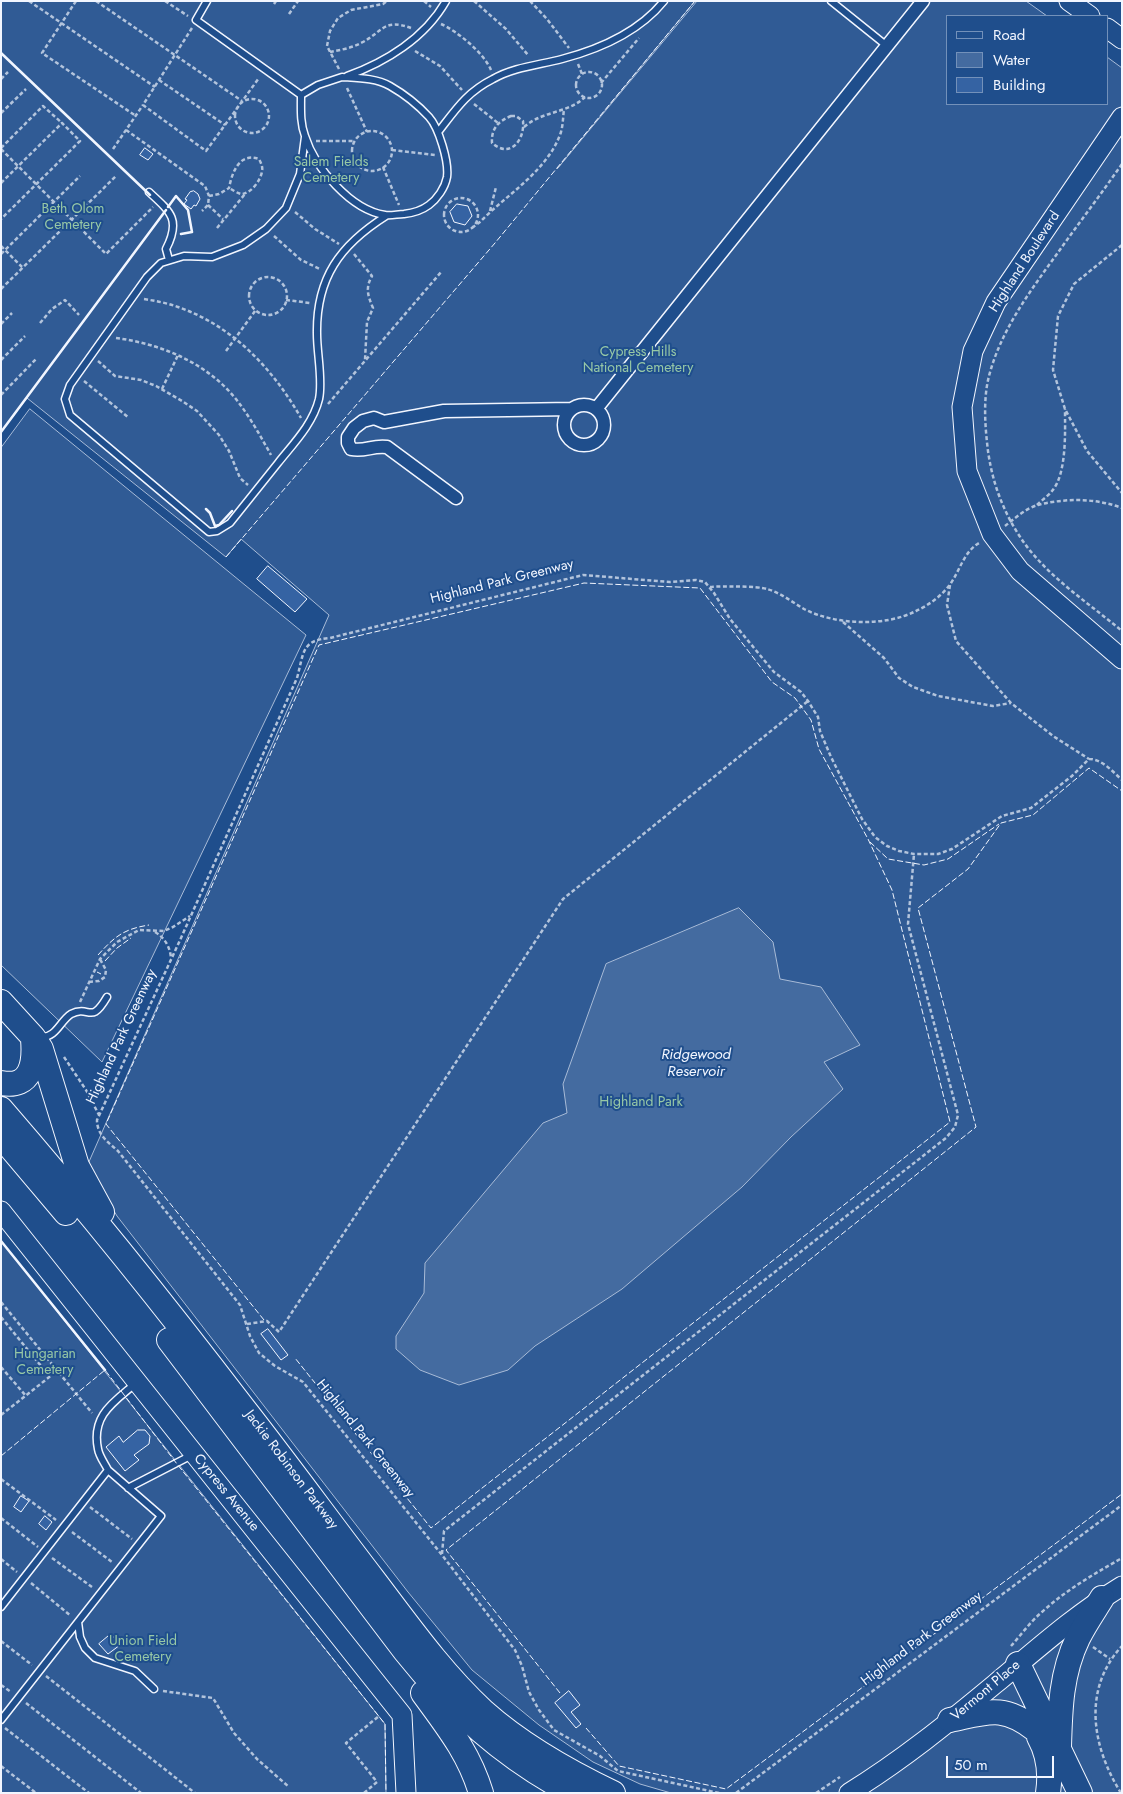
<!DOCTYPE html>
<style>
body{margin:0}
#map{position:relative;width:1123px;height:1794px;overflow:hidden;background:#1f4e8c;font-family:Jost,sans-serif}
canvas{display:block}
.frame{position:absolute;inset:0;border:2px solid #f2f6ff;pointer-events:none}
.legend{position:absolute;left:946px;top:15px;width:162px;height:90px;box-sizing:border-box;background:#1f4e8c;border:1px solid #7391ba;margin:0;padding:6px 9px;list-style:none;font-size:15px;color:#f2f6ff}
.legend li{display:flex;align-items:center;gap:10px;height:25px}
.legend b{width:25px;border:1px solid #7391ba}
.scale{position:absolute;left:946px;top:1756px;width:108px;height:22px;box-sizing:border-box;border:2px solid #f2f6ff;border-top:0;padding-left:6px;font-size:15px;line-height:18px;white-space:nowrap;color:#f2f6ff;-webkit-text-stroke:4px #1f4e8c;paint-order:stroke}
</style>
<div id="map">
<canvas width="1123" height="1794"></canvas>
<div class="frame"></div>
<ul class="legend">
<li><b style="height:6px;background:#1f4e8c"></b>Road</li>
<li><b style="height:14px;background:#446ba0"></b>Water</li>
<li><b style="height:14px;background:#3563a3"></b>Building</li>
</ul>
<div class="scale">50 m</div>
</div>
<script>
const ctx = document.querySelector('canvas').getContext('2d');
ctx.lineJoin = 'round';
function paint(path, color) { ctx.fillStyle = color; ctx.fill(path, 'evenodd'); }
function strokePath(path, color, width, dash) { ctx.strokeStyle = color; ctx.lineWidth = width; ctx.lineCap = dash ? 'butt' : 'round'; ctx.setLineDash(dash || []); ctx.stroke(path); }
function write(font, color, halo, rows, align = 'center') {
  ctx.font = font + ' Jost,sans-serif'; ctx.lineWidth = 4; ctx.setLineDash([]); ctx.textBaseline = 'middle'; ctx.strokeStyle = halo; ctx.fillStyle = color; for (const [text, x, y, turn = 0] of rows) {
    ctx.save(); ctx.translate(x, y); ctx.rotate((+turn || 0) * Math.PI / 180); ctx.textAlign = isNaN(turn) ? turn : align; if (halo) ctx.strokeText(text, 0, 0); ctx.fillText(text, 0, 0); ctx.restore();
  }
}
const built = new Path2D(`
 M1,1H695L557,169L697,1H1026L1047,16H947V104H1107V57L1122,68V1793H671L640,1784L593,1762L539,1725L472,1670L408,1592L117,1216L100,1188L88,1164L329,615L241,539L226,557L27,398L1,432Z
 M30,409L306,635L102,1062L1,965V448Z
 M1,1241L385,1724L386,1793H1Z`);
const water = new Path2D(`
 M739,908L773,942L780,979L821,987L860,1045L824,1062L843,1089L791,1137L742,1187L622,1289L535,1346L508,1370L459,1385L420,1370L396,1349V1336L424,1293L425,1263L543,1123L567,1113L563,1084L606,964Z`);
const building = new Path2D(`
 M145,148L153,154L148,160L140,155Z
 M194,191L198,194L200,199L196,206L194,205L191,209L184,204L187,200L185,199L190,192Z
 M457,204L468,206L472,216L465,225L454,222L450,212Z
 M268,566L307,599L295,612L257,579Z
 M268,1329L288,1355L281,1360L261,1334Z
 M138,1430H145L150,1436L149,1444L134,1455L139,1460L125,1471L106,1447L119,1436L123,1442Z
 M21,1496L29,1501L21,1512L14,1507Z
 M45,1516L52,1522L46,1530L39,1524Z
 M111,1634L120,1645L108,1654L99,1644Z
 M569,1691L580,1705L571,1712L581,1724L576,1728L555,1703Z`);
const path = new Path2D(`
 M29,1L155,87
 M76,1L42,53L136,116
 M96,1L242,101
 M165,1L188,16
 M424,1L431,7
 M474,1L506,29L528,55
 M530,1L547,19L569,48
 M274,4L276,1
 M289,14L298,1
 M441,24C457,31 484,53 491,70
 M192,28L143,105L206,151L259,78
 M415,51L440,66L462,90
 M330,52C340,50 352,48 361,43C383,32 383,18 411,28
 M578,64L582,74
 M339,69L327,46L330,31L338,18L351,10L383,4L387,1
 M576 85a13 13 0 1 1 26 0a13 13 0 1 1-26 0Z
 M1,79L8,72
 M159,80L225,125
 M601,83L639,38
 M347,88L367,132
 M235 116a17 17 0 1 1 34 0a17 17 0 1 1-34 0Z
 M474,104L498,123
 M1,113L26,89
 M511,116H516L523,121C525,140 510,159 492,143C491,128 499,121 511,116Z
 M524,127C544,110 567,114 585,97
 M126,130L205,186L209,196L208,205L202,211
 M352 151a20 20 0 1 1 40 0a20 20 0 1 1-40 0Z
 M316,141H355
 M1,148L43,106L62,123
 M1,149L106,254L153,207
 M113,149L143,105
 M392,150L435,155
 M1122,164C1103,191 1083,218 1064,244C1035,285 1002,326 989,376C983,399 985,427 988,451C993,487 1006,519 1028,548C1054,581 1091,605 1122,631
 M383,167L399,205
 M1,183L62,123L80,141L1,219
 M209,196L219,194L229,188C232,173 239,152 259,159C261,163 263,167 262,171C261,180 251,194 241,194C237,193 233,190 229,188
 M444 215a17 17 0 1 1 34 0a17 17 0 1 1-34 0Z
 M208,205L223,219
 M490,211L496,187
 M295,212L315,229L339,244
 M217,228L245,194
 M472,228L480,222C507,194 548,171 561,132C563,125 563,117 564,109
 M274,236L301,260L320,269
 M1122,245L1074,284L1058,316L1053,370L1065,409L1087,451L1122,493
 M1,246L22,267
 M1,254L80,176
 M354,254L372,276C365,288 368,296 373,308L367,322L365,360
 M249 296a19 19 0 1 1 38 0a19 19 0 1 1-38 0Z
 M1,289L116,176
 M144,299C156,301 167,303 178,307C233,326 273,369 301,418
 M286,300L310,303
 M40,323L52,309L65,300L79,315
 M1,324L12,313
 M116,338C162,344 210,364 239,403C251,419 261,437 271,455
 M226,351L255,311
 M1,360L25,336
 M98,361L115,376L141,380L156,386L182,401L197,411L219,435L229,451L240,478L248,485
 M84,381L129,418
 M162,389L178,355
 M1,395L36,359
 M328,404L442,271
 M1037,505C1042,500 1048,496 1052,491C1067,474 1065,431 1065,409
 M1005,526C1014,519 1026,508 1038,505C1065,498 1096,498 1122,508
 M950,585L947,605L956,641L1011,703L1053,736L1089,759
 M710,587C720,586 759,586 767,589C781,593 792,602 804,609C835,625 885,627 916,611C929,605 943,595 951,583C961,568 964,552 979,543
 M843,622L884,658L899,678L913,687L938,696L993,706L1011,703
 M155,932C165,938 170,947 171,958
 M89,982L99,981L105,977L106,970L100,959
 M80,1002L100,959L117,942L139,930L164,931L173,927L190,916
 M64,1057L86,1090L99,1115
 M1,1302L92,1413
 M1,1317L50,1377
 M247,1324L267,1321L279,1332L563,899L808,701
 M1,1367L26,1396
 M1,1415L57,1371
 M1,1479L56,1520
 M90,1507L132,1539
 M1,1518L38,1547
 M72,1532L112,1562
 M442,1554L444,1531L946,1138L955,1127L958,1115L908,924L914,854
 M52,1558L92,1587
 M1,1559L17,1572
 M31,1583L71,1616
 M1,1641L32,1665
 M1011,1646C1021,1635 1030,1622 1042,1612C1066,1590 1094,1574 1122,1558
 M1093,1647L1110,1659
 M46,1676L195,1793
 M1,1685L11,1692
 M163,1691L213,1698L234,1733L257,1759L289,1787
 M26,1703L141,1793
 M5,1728L89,1793
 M1,1766L36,1793
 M364,1793L377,1782L346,1743L379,1716
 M719,1793L618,1771L600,1756L554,1730L539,1710L529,1692L522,1666L515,1650L442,1555L303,1382L275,1366L259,1353L250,1336L240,1305L118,1151C108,1142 97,1135 97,1120L181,938L297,678C304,653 301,640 330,638L583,575L670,582L696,580L705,582L714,593L730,619L774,672L801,692L808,701L818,717L820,731L831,757L862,819L875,837L887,846L899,851L914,854H938L952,849L1002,816L1031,808L1072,776L1089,759C1102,759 1112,771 1122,780
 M736,1793L1122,1505
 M816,1793L840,1777
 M1121,1793C1092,1747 1082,1689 1122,1646`);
const lane = new Path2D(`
 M207,1L196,20L301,95
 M831,1L887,46
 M347,76C386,62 425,38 446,1
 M342,77C358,78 376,78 390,86C404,94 418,105 429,117C439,128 449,162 447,177C445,188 437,199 429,205C421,211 413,213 404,214C398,214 391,216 385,215C351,210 315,168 305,136C300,123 301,109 301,95L318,85Z
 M439,131C456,109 467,92 493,79C514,67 539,65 562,59C600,49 639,32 664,1
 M305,137L300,174L286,208L266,229L243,245L212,257L184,256L161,263L147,277L70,385L65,399L70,415L209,532L217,531L230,523C246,503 262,483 278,463C293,444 313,424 319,399C323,380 317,354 317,334C316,278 340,245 386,216
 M149,192C171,212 181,220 166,249L169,260
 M41,1037C56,1038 60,1021 71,1014C90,1004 90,1026 107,997
 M108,1470C105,1464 99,1456 98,1449C91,1415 114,1402 136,1383
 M128,1488L192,1455
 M1,1607L108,1470L161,1516L1,1720
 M78,1622L80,1637L85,1648L95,1658L135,1671L154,1689`);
const street = new Path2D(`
 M564 425a20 20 0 1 1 40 0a20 20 0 1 1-40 0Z
 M596,409L923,1
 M456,498L387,447C372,445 365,452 351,449L348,443V437L354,428L363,421L374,418L384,422L444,411L572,409`);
const secondary = new Path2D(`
 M1069,1L1090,16
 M1107,28L1122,39
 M1122,117L996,302L973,351L962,407L967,471L992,534L1020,571L1122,659
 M1,1211L402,1715L406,1793
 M849,1793C901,1761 948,1723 995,1684C1036,1650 1076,1614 1122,1586`);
const highway = new Path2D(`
 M1,1002L33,1037L41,1049L77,1166L102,1212
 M1,1083C32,1089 35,1062 33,1039
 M1,1109C85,1206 166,1307 244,1409C288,1465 330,1523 373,1579C408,1625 441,1672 483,1711C521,1745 567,1771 613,1793
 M1,1136L66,1213
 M169,1340L405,1651C452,1710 504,1757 572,1793
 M1018,1664L1080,1793
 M423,1693C447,1726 469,1753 481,1793
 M950,1720C988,1712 1003,1704 1036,1730
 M1039,1737C1049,1755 1051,1773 1048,1793
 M1059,1747C1060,1709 1061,1673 1078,1638C1085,1624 1094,1611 1102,1598`);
const fence = new Path2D(`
 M226,557L495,243L695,1
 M870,842L888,859L924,865L948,859L999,824
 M98,955C115,936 124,929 149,925
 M105,961L117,948L131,938
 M97,972L101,974
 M264,1320L106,1124L319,645L584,583L700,588L772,682L795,698L811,720L819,749L868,839L892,890L950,1122L431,1528L295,1358
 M1,1456L105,1370L177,1464L385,1724L386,1793
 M560,1693L446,1550L976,1127L918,908L968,869L1001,823L1033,815L1089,768L1122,791
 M586,1728L619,1766L726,1789L1122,1494`);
const wall = new Path2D(`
 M1,53L150,195
 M168,207L176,196L188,210L192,232L181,234
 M1,432L166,210
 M206,509L210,513L215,526L219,525L232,511
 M1,1241L105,1370`);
const parkNames = [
 ["Salem Fields",331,163],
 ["Cemetery",331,179],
 ["Beth Olom",73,210],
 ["Cemetery",73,226],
 ["Cypress Hills",638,353],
 ["National Cemetery",638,369],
 ["Highland Park",641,1103],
 ["Hungarian",45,1355],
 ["Cemetery",45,1371],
 ["Union Field",143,1642],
 ["Cemetery",143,1658]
];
const streetNames = [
 ["Highland Boulevard",1025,262,-57],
 ["Highland Park Greenway",502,582,-14],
 ["Highland Park Greenway",122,1037,-65],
 ["Highland Park Greenway",365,1439,51],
 ["Jackie Robinson Parkway",291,1470,53],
 ["Cypress Avenue",226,1493,51],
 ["Highland Park Greenway",922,1639,-37],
 ["Vermont Place",986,1691,-40]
];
const waterNames = [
 ["Ridgewood",696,1055],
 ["Reservoir",696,1072]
];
paint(built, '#305b95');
strokePath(built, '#a8bbd7', 1);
paint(water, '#446ba0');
strokePath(water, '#a8bbd7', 1);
paint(building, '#3563a3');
strokePath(building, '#f2f6ff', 1);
strokePath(lane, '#f2f6ff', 9);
strokePath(street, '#f2f6ff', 15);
strokePath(secondary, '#f2f6ff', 21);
strokePath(highway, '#f2f6ff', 26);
strokePath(path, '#b3c4dc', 2.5, [4, 2.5]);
strokePath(lane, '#1f4e8c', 6);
strokePath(street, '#1f4e8c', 12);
strokePath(secondary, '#1f4e8c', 19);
strokePath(highway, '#1f4e8c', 24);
strokePath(fence, '#f2f6ff', 1, [6, 2.5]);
strokePath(wall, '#f2f6ff', 2.5);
write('14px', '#97c8a6', '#1f4e8c', parkNames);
write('14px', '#f2f6ff', '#1f4e8c', streetNames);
write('italic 15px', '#f2f6ff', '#1f4e8c', waterNames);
</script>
